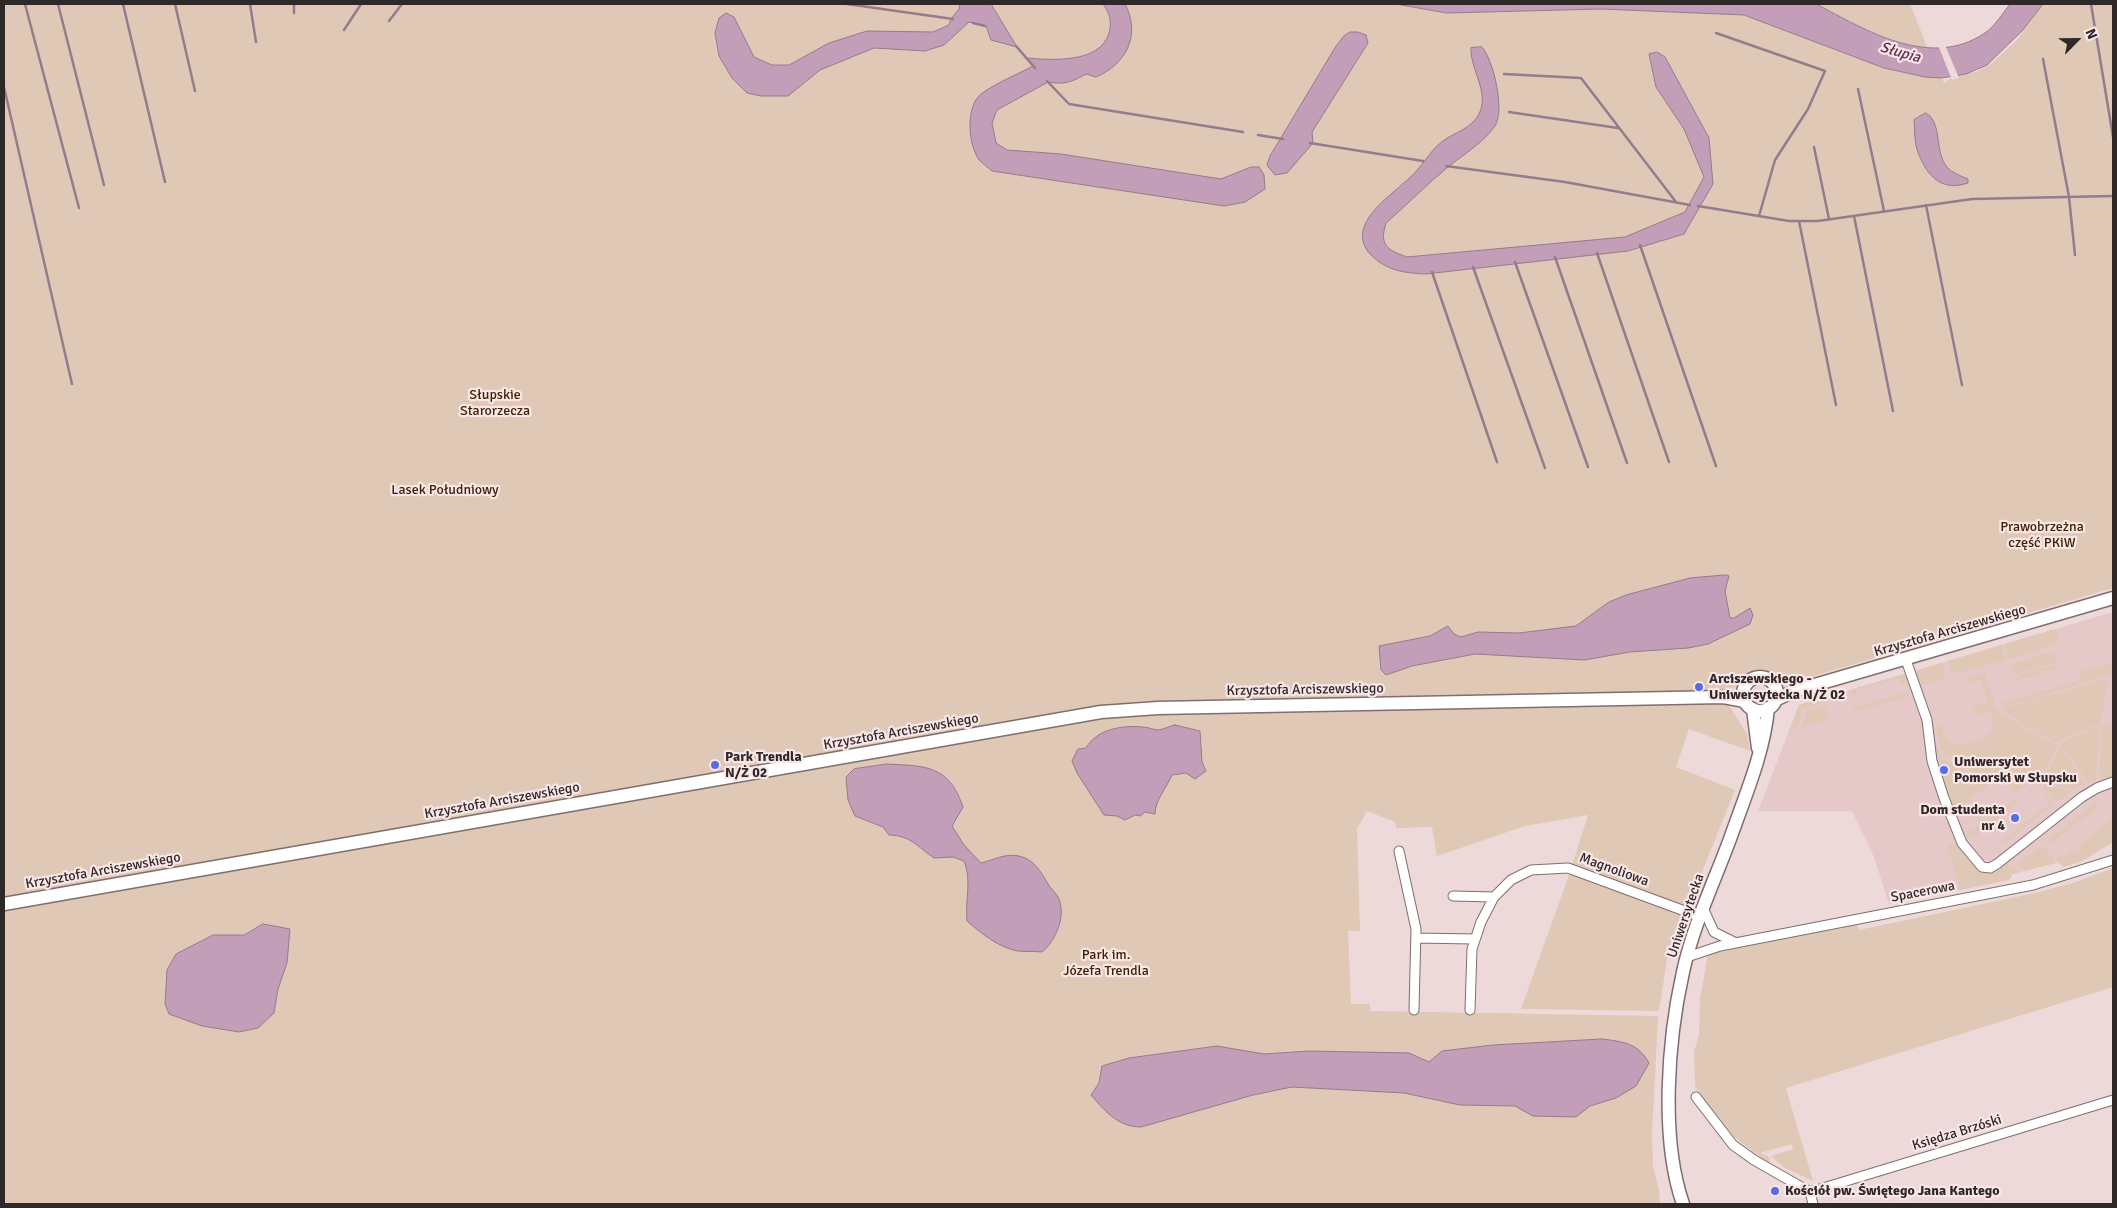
<!DOCTYPE html>
<meta charset="utf-8">
<style>
body{margin:0}
#map{position:relative;width:2117px;height:1208px;overflow:hidden;background:#edd9d9;font-family:Signika,sans-serif}
canvas{display:block}
.frame{position:absolute;inset:0;border:5px solid #2f2828;pointer-events:none}
.north{position:absolute;left:2052px;top:15px;width:50px;height:50px;-webkit-text-stroke:4px #fae6e6;paint-order:stroke;rotate:67deg;font-size:14px;font-weight:700;line-height:20px;text-align:center;color:#2f2828}
.north::after{content:'';display:block;margin:auto;width:18px;height:22px;background:#2f2828;clip-path:polygon(50% 0,100% 100%,50% 72%,0 100%)}
</style>
<div id="map">
<canvas width="2117" height="1208"></canvas>
<div class="frame"></div>
<div class="north">N</div>
</div>
<script>
const ctx = document.querySelector('canvas').getContext('2d');
ctx.lineJoin = 'round';
function paint(path, color) { ctx.fillStyle = color; ctx.fill(path, 'evenodd'); }
function strokePath(path, color, width, dash) { ctx.strokeStyle = color; ctx.lineWidth = width; ctx.lineCap = dash ? 'butt' : 'round'; ctx.setLineDash(dash || []); ctx.stroke(path); }
function write(font, color, halo, rows, align = 'center') {
  ctx.font = font + ' Signika,sans-serif'; ctx.lineWidth = 4.5; ctx.setLineDash([]); ctx.textBaseline = 'middle'; ctx.strokeStyle = halo; ctx.fillStyle = color; for (const [text, x, y, turn = 0] of rows) {
    ctx.save(); ctx.translate(x, y); ctx.rotate((+turn || 0) * Math.PI / 180); ctx.textAlign = isNaN(turn) ? turn : align; if (halo) ctx.strokeText(text, 0, 0); ctx.fillText(text, 0, 0); ctx.restore();
  }
}
const built = new Path2D(`
 M2113,612V842L2082,861L2063,867L2059,862L2013,874L2009,880L1943,893H1932L1931,895L1889,904L1874,857L1852,811H1758L1799,705Z`);
const green = new Path2D(`
 M4,4H1396L1447,13L1601,9L1744,15L1884,68L1925,77L1942,78L1944,83L1957,74L1976,72L1992,63L2017,40L2043,4H2113V588L1797,681L1728,688V704L1747,734L1750,751L1689,729L1676,767L1735,790L1667,959L1659,1011L1521,1009L1569,875L1588,815L1525,826L1437,856L1432,827L1397,828L1395,822L1367,811L1357,829L1360,931H1348L1351,1004H1370V1011L1658,1016L1652,1135L1653,1166L1659,1190L1660,1204H4ZM264,924L287,963L278,989L274,1013L176,954L213,935H244Z
 M1816,4H1910L1928,49C1885,40 1854,24 1816,4Z
 M2055,629L2059,640L2057,644L2009,659L2004,644Z
 M2001,645L2006,660L1952,674L1948,661Z
 M2052,652L2057,660L2055,662L2016,674L2013,673L2011,666L2013,664Z
 M1942,663L1946,677L1919,686L1912,672Z
 M2109,663L2113,664V674L2004,707L2002,703L2081,680L2079,672Z
 M2052,666L2056,669L2015,681L2017,676Z
 M1984,672L1996,708L2025,729L2057,745L2047,768L2015,793L2002,775L1992,782L1944,756L1937,735V726L1942,724C1944,731 1946,738 1952,742C1963,749 1990,740 1993,726C1994,721 1991,715 1990,711L1974,715L1972,707L1987,703L1981,679L1966,683L1965,679Z
 M1908,673V681L1902,685L1899,678L1856,690L1857,696L1853,695L1850,690Z
 M2106,679H2109L2100,723L2057,742L2027,727L2002,709Z
 M1908,692L1909,696L1854,712L1853,708Z
 M1834,695L1835,699L1803,709L1796,729L1789,731L1799,705Z
 M1824,705L1828,719L1801,728L1807,710Z
 M2113,722V775L2099,779L2102,725Z
 M2099,726L2096,780L2089,783L2060,743Z
 M1936,744L1942,759L1989,785L1954,812L1936,761L1935,745Z
 M2060,747L2085,783L2074,789L2058,786L2048,772Z
 M2043,786L2071,791L2056,802Z
 M2047,795L2053,805L2005,842L1999,844L2050,803L2045,796Z
 M2014,799L2017,803L1970,840L1967,835Z
 M2095,803L2098,807L2051,843L2048,840Z
 M2113,819V842L2082,861L2063,867L2056,859L2060,855L2063,858L2073,850L2075,852L2080,848L2078,846Z
 M1958,842L1978,869C1995,865 2007,857 2019,872L2013,874L2009,880L1960,890L1947,845Z
 M2042,845L2056,863L2024,871L2018,863Z
 M2113,868V987L1786,1088L1813,1181L1785,1168L1771,1156L1793,1149L1792,1144L1760,1153L1768,1156L1770,1160L1768,1163L1733,1136L1702,1099L1695,1086L1694,1052L1699,1034L1700,999L1708,954L1857,924L1859,930L2035,893L2076,882Z`);
const water = new Path2D(`
 M960,4H991L1017,47L991,40L986,26L969,22L944,45L925,51L874,48L820,70L788,96H761L747,93L732,78L719,56L715,33L719,18L726,13L734,17L754,57L772,65H789L829,43L867,31L933,32L949,25L951,19L959,9Z
 M1103,4H1125C1141,34 1127,64 1096,77L1086,74C1072,82 1064,85 1048,82L997,110L992,123L996,143L1007,150L1061,154L1221,179L1251,167H1259L1264,175L1265,189L1245,202L1224,206L992,171C988,167 983,164 980,161C968,146 965,107 981,94C996,83 1016,75 1033,66L1026,58C1051,60 1100,64 1109,33C1112,22 1110,13 1103,4Z
 M1396,4H1816C1866,30 1930,70 1985,33C1995,26 2003,13 2010,4H2043L2023,30L1987,65L1966,74L1942,78L1925,77L1884,68L1744,15L1601,9L1447,13Z
 M1350,32H1358L1366,35L1368,43L1312,132L1313,143L1287,173L1275,175L1267,165L1270,156L1336,46L1344,36Z
 M1482,47C1494,61 1505,111 1495,126C1483,143 1464,154 1448,167C1427,184 1407,205 1386,223C1379,245 1387,250 1407,257L1625,237L1685,212L1704,177L1684,129L1656,87L1649,54L1657,52L1665,57L1709,138L1713,184L1684,234L1628,251L1426,274C1405,273 1387,271 1371,255C1340,222 1402,190 1418,169C1426,160 1432,149 1443,141C1455,132 1471,129 1479,114C1490,92 1470,70 1471,48Z
 M1926,113C1943,123 1934,152 1947,167C1952,173 1961,176 1968,179V183C1941,192 1927,176 1918,152C1914,143 1915,130 1914,120Z
 M1727,575L1729,576L1725,591L1730,618H1734L1750,608L1753,615L1750,624L1708,644L1688,648L1630,652L1584,660L1475,654L1412,666L1386,675L1381,670L1379,646L1430,636L1448,626L1454,634L1461,637L1478,632L1519,633L1576,626L1609,602L1626,595L1690,578Z
 M1175,725L1200,731L1202,762L1206,771L1195,779L1186,773L1172,775C1166,789 1155,800 1155,814L1145,812L1140,816L1135,815L1125,820L1117,816L1104,815L1077,773L1072,761L1078,749L1086,748C1097,729 1122,725 1143,727C1148,727 1154,730 1159,730C1164,729 1170,726 1175,725Z
 M887,764C926,766 949,765 963,807L952,826L964,845L981,863C993,860 1006,853 1019,856C1034,859 1041,872 1048,884C1051,889 1055,892 1058,897C1067,914 1056,941 1042,952C1034,951 1026,952 1018,951C999,948 981,933 967,921C965,901 972,879 964,861L953,857L934,858C916,846 912,836 889,835L883,827L855,816L848,800L846,777L854,769Z
 M263,924L290,929L287,963L278,989L274,1013L258,1028L239,1032L202,1026L169,1014L165,1004L167,970L176,954L213,935H244Z
 M1603,1039C1624,1042 1638,1043 1649,1063L1636,1086L1616,1098L1590,1106L1576,1117L1533,1116L1515,1106L1460,1105L1404,1093L1292,1087L1253,1095L1141,1127C1118,1127 1105,1111 1091,1095L1099,1083L1102,1066L1129,1058L1217,1046L1264,1054L1309,1051L1409,1053L1429,1062L1442,1051L1493,1045Z`);
const pier = new Path2D(`
 M1938,45H1945L1959,78L1952,80Z`);
const stream = new Path2D(`
 M25,4L79,208
 M58,4L104,185
 M123,4L165,182
 M175,4L195,91
 M250,4L256,42
 M847,4L953,19
 M2091,4L2113,137
 M294,13V4
 M389,21L402,4
 M973,23L985,26
 M344,30L361,4
 M1716,33L1825,71L1808,109L1775,160L1759,216
 M1016,46L1035,68
 M2043,59L2069,197L2075,255
 M1504,74L1581,78L1676,202
 M1047,81L1069,104L1243,132
 M4,87L72,384
 M1858,89L1884,211
 M1509,112L1618,128
 M1258,135L1283,139
 M1310,143L1423,161
 M1814,147L1829,219
 M1446,166L1565,182L1690,205
 M1926,205L1962,385
 M1698,206L1789,221H1818L1972,199L2113,196
 M1854,216L1893,411
 M1799,221L1836,405
 M1640,245L1716,466
 M1597,253L1669,462
 M1555,257L1627,463
 M1515,262L1588,467
 M1473,267L1545,468
 M1432,272L1497,462`);
const street = new Path2D(`
 M1906,660L1927,720L1932,761L1944,798L1962,843L1982,867L1990,868L1997,864L2082,797L2097,788L2113,782
 M1399,851L1416,929L1414,1010
 M1453,896L1494,897
 M1704,910L1714,932L1736,943
 M1416,938L1474,939
 M1687,957L1720,946L2033,885L2113,860
 M1470,1010L1472,949L1481,922L1494,897L1511,880L1531,870L1568,868L1701,917
 M1696,1097L1733,1145L1754,1160L1810,1192L1813,1204
 M1810,1192L2113,1100`);
const secondary = new Path2D(`
 M1743 694a17 17 0 1 1 34 0a17 17 0 1 1-34 0Z
 M1775,700L1794,691L2113,598
 M1753,709L1758,748
 M4,904L1101,712L1158,708L1723,697L1745,701
 M1683,1204C1660,1138 1668,1039 1683,972C1693,926 1714,882 1730,839C1745,796 1764,753 1768,708`);
const markers = [
 [1699,687,5,"#566ee4"],
 [715,765,5,"#566ee4"],
 [1944,770,5,"#566ee4"],
 [2015,818,5,"#566ee4"],
 [1775,1191,5,"#566ee4"]
];
const parkNames = [
 ["Słupskie",495,395],
 ["Starorzecza",495,411],
 ["Lasek Południowy",445,490],
 ["Prawobrzeżna",2042,527],
 ["część PKiW",2042,543],
 ["Park im.",1106,955],
 ["Józefa Trendla",1106,971]
];
const streetNames = [
 ["Krzysztofa Arciszewskiego",1950,631,-16],
 ["Krzysztofa Arciszewskiego",1305,690,-1],
 ["Krzysztofa Arciszewskiego",901,732,-10],
 ["Krzysztofa Arciszewskiego",502,801,-10],
 ["Magnoliowa",1614,870,20],
 ["Krzysztofa Arciszewskiego",103,871,-10],
 ["Spacerowa",1923,892,-11],
 ["Uniwersytecka",1686,916,-71],
 ["Księdza Brzóski",1957,1133,-17]
];
const poiNames = [
 ["Arciszewskiego -",1709,679],
 ["Uniwersytecka N/Ż 02",1709,695],
 ["Park Trendla",725,757],
 ["N/Ż 02",725,773],
 ["Uniwersytet",1954,762],
 ["Pomorski w Słupsku",1954,778],
 ["Dom studenta",2005,810,"right"],
 ["nr 4",2005,826,"right"],
 ["Kościół pw. Świętego Jana Kantego",1785,1191]
];
const waterNames = [
 ["Słupia",1900,53,16]
];
paint(built, '#e4c9c8');
paint(green, '#dfc8b5');
paint(water, '#c29eb8');
strokePath(water, '#967b8d', 1);
paint(pier, '#edd9d9');
strokePath(stream, '#967b8d', 2.5);
strokePath(street, '#7f6e6d', 11);
strokePath(secondary, '#7f6e6d', 15);
strokePath(street, '#fff', 9);
strokePath(secondary, '#fff', 12);
for (const [x, y, r, color] of markers) { const dot = new Path2D(); dot.arc(x, y, r, 0, 2 * Math.PI); ctx.fillStyle = color; ctx.fill(dot); strokePath(dot, '#fae6e6', 2); }
write('14px', '#412100', '#fae6e6', parkNames);
write('14px', '#2f2828', '#fae6e6', streetNames);
write('bold 14px', '#2f2828', '#fae6e6', poiNames, 'left');
write('italic 15px', '#5c2e52', '#fae6e6', waterNames);
</script>
